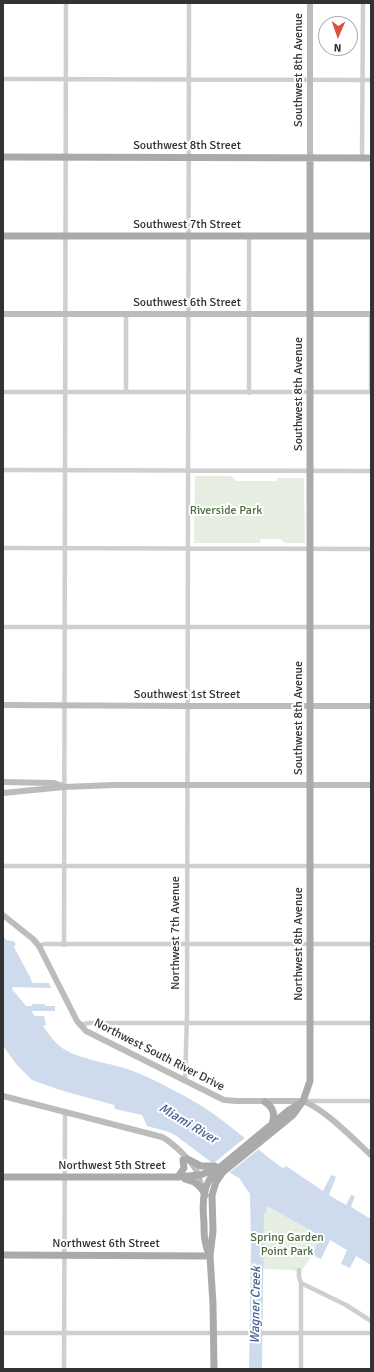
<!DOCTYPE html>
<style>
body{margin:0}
#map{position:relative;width:374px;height:1372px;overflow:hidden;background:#fff;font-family:Signika,sans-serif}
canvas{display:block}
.frame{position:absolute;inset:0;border:4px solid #323232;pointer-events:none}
.north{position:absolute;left:318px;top:16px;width:40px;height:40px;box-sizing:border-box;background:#fff;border:1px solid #adadad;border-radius:50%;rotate:182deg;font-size:11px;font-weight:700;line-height:16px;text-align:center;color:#323232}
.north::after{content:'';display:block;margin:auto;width:14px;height:18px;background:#df4f3e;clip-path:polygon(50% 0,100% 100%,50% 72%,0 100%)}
</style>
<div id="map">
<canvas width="374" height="1372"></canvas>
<div class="frame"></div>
<div class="north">N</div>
</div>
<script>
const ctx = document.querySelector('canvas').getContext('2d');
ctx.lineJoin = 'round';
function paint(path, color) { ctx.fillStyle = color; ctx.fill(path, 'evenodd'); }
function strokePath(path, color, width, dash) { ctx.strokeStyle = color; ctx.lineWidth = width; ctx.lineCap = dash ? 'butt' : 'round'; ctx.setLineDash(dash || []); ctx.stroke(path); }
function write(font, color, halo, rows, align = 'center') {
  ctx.font = font + ' Signika,sans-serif'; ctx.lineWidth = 4; ctx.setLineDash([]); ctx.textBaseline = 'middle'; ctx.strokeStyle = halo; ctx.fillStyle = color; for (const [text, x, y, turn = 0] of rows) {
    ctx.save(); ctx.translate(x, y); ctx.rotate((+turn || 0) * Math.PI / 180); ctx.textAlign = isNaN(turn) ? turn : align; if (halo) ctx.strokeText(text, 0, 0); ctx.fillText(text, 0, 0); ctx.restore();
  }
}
const green = new Path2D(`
 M195,476H231L237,481H277V478H304L305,543H285L280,539H261L260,543H194Z
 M269,1207L320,1236L312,1255L301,1272L291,1270L262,1269L264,1213Z`);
const water = new Path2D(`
 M3,932L4,937L6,940L13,941L16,944L14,947L31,979L32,983H49L51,988L13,987L12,989L26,1006H32V1004H45V1006H55V1011H32V1012L35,1016H44L46,1025L43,1026C48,1033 54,1042 61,1047C77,1059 105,1062 124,1068C146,1075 168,1087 188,1098C222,1116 250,1144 281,1167L284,1168L286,1166L323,1191L331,1175L336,1177L329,1195L346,1205L351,1195L355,1196L351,1207L371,1219V1265L356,1256L350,1268L341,1264L347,1250L330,1240L321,1259L312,1255L320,1236L269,1207L267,1208L266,1213H264L262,1369H249L251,1244L250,1194L239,1178L211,1162L175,1135L169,1132L147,1126L142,1115L115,1109L114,1105L60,1090L32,1080L17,1065L3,1046Z`);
const pier = new Path2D(`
 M246,1137L260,1148L228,1174L211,1163L215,1162Z`);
const street = new Path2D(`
 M3,79L371,80
 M362,158L363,3
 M126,314V392
 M371,314V391
 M3,392H371
 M249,393V236
 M3,470L371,471
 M3,548L371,549
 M3,627H371
 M3,866H371
 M64,945L66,3
 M39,946L44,944H371
 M79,1025L89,1023H371
 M185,1081L187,1015L189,3
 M306,1101H371
 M299,1270V1277L301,1283V1369
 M301,1283L346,1305L371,1321
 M3,1333H371
 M64,1369L65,1111`);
const secondary = new Path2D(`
 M310,3V158
 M3,314H371
 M3,705L187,706H371
 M3,782L54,783L63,786
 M3,793L64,787L114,785H371
 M3,915L33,939L39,946L77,1021L86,1031L224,1100L237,1101H303C326,1110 352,1138 371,1155
 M3,1096L162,1137C172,1142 193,1162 197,1172C199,1178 201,1184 203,1190`);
const primary = new Path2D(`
 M3,157L371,158
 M3,236H371
 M265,1102C274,1108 275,1114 272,1124
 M187,1159L201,1166H215
 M3,1177H178L200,1175L219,1168
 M178,1177L184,1168L183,1160
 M185,1179C194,1181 202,1186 205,1195
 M3,1255L210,1256
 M210,1256C204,1244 204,1235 204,1223C202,1202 202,1183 219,1168L289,1110L299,1104
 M214,1369L213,1304L210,1256L213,1231L212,1195L216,1182L223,1172L293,1115L303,1101L310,1081V158`);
const streetNames = [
 ["Southwest 8th Avenue",299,70,-90],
 ["Southwest 8th Street",187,146],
 ["Southwest 7th Street",187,225],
 ["Southwest 6th Street",187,303],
 ["Southwest 8th Avenue",299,394,-90],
 ["Southwest 1st Street",187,695],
 ["Southwest 8th Avenue",299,718,-90],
 ["Northwest 7th Avenue",176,933,-90],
 ["Northwest 8th Avenue",299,944,-90],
 ["Northwest South River Drive",159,1055,27],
 ["Northwest 5th Street",112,1166],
 ["Northwest 6th Street",106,1244]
];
const parkNames = [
 ["Riverside Park",226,511],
 ["Spring Garden",287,1238],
 ["Point Park",287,1252]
];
const waterNames = [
 ["Miami River",188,1124,31],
 ["Wagner Creek",256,1305,-89]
];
paint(green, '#e5eee1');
paint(water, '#cedbec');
paint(pier, '#fff');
strokePath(street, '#cfcfcf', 4.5);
strokePath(secondary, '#bcbcbc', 6);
strokePath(primary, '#aaa', 7);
write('12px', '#323232', '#fff', streetNames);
write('12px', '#4d6c40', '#fff', parkNames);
write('italic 13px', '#426492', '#fff', waterNames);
</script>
